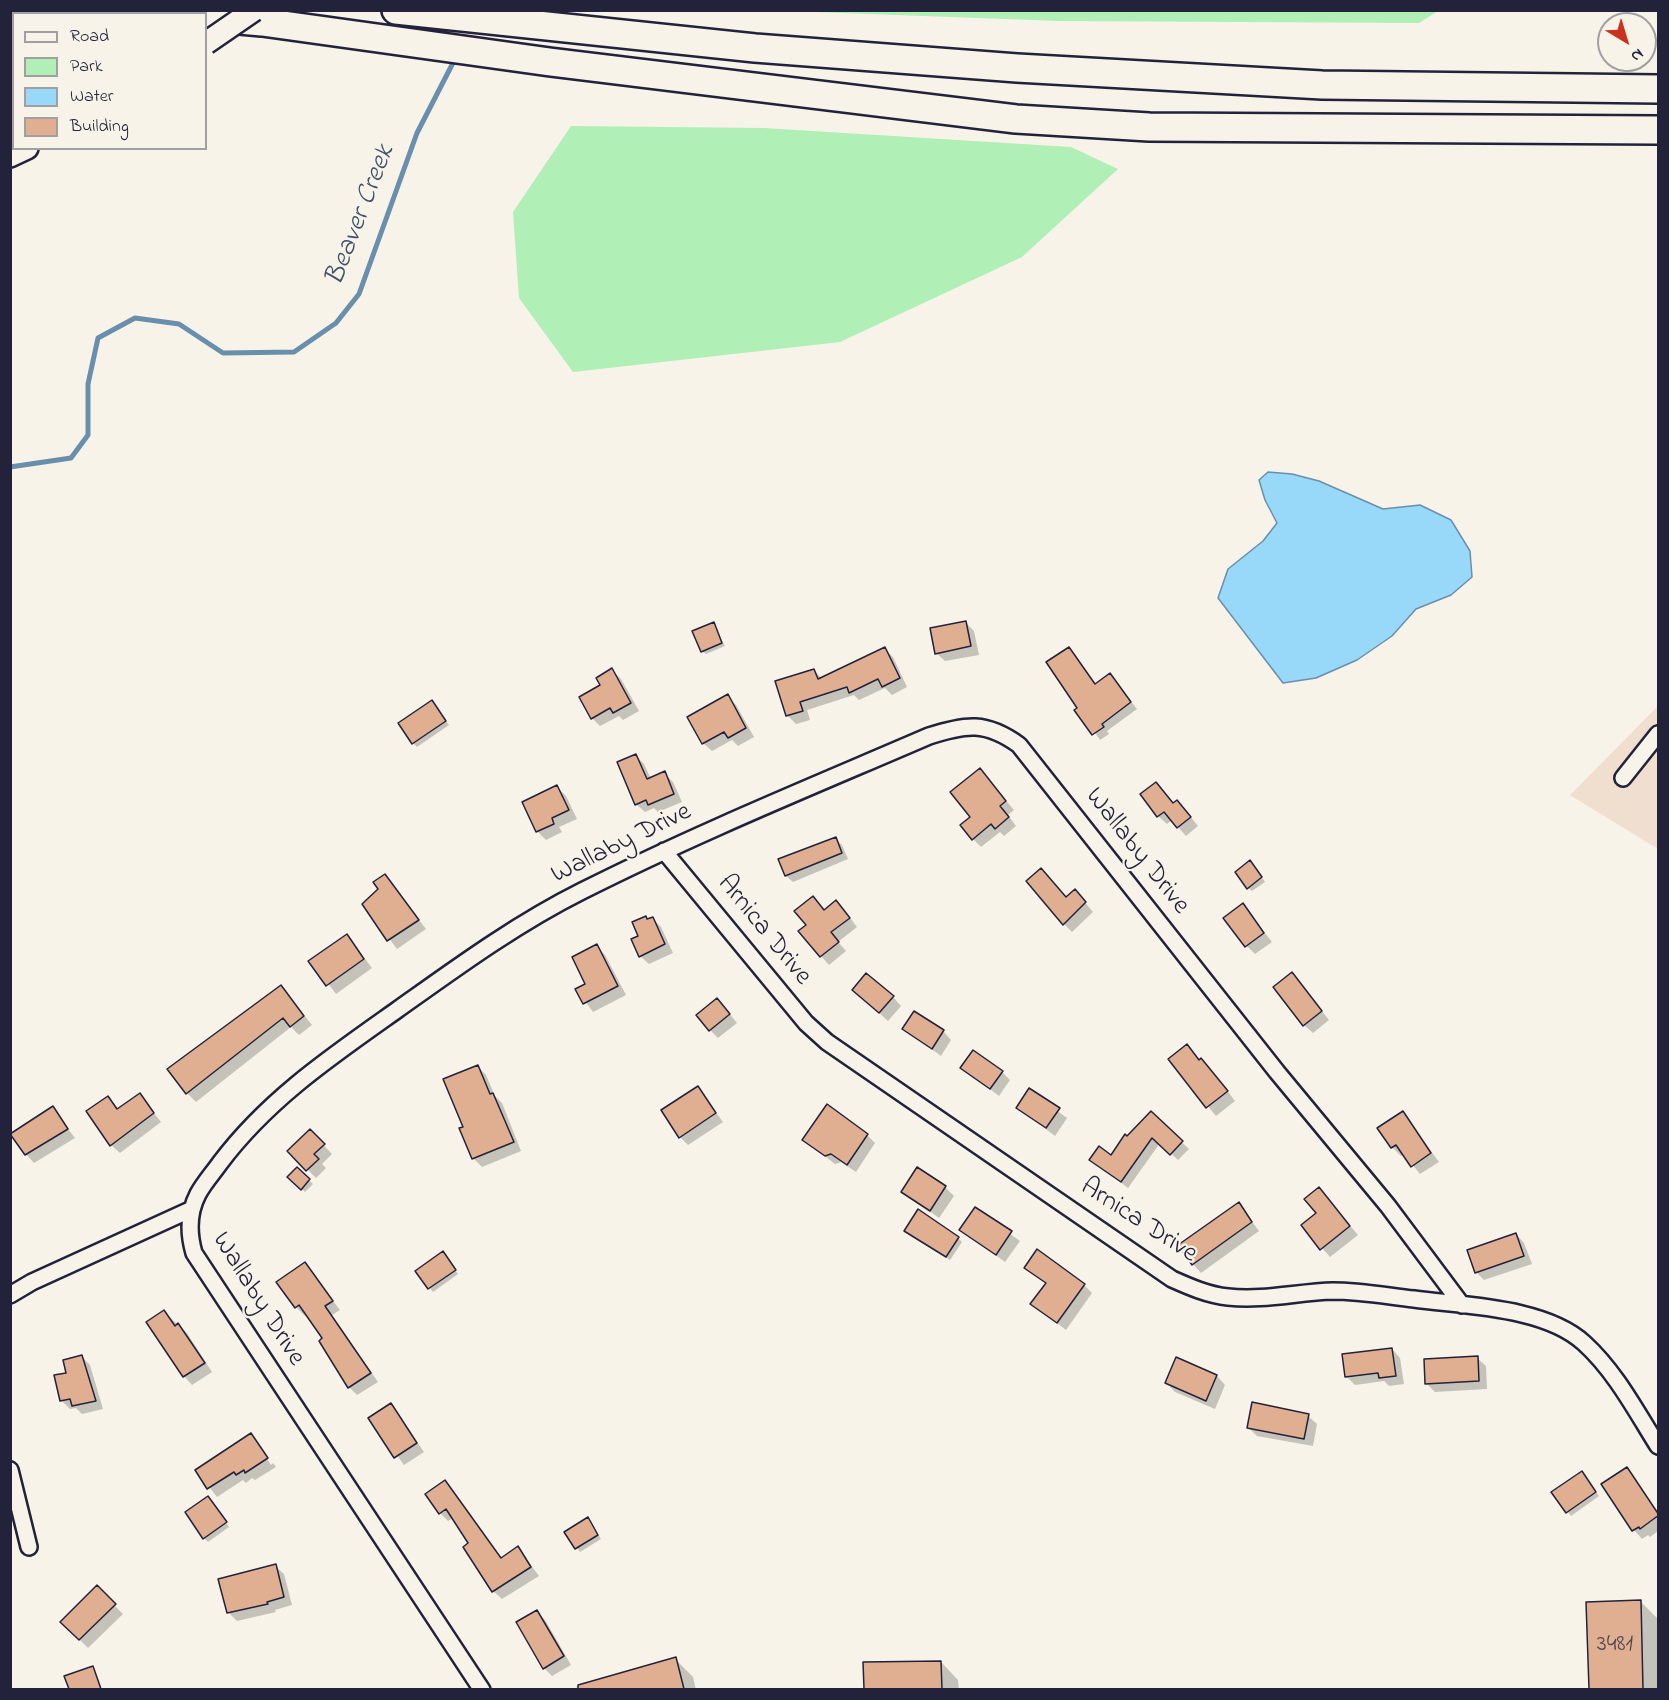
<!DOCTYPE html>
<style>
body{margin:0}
#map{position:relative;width:1669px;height:1700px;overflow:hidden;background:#f7f3e8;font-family:"Indie Flower",sans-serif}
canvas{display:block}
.frame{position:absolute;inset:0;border:12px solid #22223b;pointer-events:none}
.legend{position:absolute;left:12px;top:12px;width:195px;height:138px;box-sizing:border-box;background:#f7f3e8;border:2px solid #a29fa3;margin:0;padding:8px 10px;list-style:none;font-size:18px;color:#22223b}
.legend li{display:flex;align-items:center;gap:12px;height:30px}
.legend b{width:30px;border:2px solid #a29fa3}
.north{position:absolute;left:1597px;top:12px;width:60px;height:60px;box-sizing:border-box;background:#f7f3e8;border:2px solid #a29fa3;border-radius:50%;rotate:142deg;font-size:16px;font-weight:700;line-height:24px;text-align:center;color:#22223b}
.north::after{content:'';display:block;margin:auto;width:21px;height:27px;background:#c8321e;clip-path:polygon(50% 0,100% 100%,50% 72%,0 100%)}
</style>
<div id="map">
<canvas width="1669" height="1700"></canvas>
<div class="frame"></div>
<ul class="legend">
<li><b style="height:8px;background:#f7f3e8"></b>Road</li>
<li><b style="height:16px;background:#b0efb6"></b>Park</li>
<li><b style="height:16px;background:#98d8f9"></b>Water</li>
<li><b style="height:16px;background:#e0af91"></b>Building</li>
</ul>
<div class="north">N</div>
</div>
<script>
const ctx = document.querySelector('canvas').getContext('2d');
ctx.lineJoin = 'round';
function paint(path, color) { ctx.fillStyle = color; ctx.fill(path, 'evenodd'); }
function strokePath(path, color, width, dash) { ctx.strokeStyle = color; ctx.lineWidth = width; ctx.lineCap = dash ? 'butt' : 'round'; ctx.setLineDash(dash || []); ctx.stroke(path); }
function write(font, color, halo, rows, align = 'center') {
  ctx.font = font + ' "Indie Flower",sans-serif'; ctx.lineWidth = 4.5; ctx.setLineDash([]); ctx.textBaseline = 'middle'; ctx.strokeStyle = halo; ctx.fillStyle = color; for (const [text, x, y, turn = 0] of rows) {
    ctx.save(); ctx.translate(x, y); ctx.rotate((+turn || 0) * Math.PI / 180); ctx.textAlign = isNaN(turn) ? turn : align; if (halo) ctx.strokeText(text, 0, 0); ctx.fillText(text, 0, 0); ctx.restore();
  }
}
const built = new Path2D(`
 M1658,706V849L1570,795Z`);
const green = new Path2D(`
 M787,11L1438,10V11L1419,23L1059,21Z
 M571,126L764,128L1071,147L1118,169L1022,257L840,342L573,372L519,298L513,212Z`);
const water = new Path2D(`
 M1268,472L1292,474L1319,481L1383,509L1420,505L1451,520L1470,551L1472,577L1451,595L1416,609L1392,636L1357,660L1316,678L1283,683L1218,598L1228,569L1263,541L1277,523L1265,500L1259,480Z`);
const shadow = new Path2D(`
 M966,623L974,631L979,655L945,661L936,653Z
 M713,624L725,646L706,654L702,651Z
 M884,648L893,657L907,687L892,695L885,688L859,700L854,695L807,710L810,720L796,724L788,716L777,682L814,670L822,679Z
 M1069,649L1096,685L1110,675L1137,709L1107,731L1109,734L1100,740L1079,708Z
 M612,670L621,679L639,711L623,720L619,716L600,726L592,718L602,686Z
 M727,696L736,705L754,737L738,746L732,740L712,751L703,743Z
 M435,706L449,725L417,747L413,743Z
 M636,756L644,764L651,779L664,773L673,782L682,802L658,812L654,808L645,812L636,804Z
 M980,770L1014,810L1008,815L1016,826L1004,836L1000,832L981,847L973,839L972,817Z
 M557,787L566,796L577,819L559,827L562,832L546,840L537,831Z
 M1174,804L1185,810L1198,826L1186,836L1172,820L1167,824L1158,816Z
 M835,839L842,845L848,859L793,882L786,876Z
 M1254,866L1265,882L1252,891L1248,888Z
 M385,876L426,929L397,949L364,905L380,890Z
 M1066,898L1083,900L1093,912L1072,932L1064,924Z
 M1243,905L1272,942L1255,954L1247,946Z
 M844,910L857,927L838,942L846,951L829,965L821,956L825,911Z
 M652,918L661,927L673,953L649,964L640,956L648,920Z
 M347,935L372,968L336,994L311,961Z
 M597,946L605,955L626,995L593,1012L577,990L587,985Z
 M1300,983L1329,1020L1313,1033L1304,1025Z
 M281,987L312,1025L299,1035L291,1027L196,1102L187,1093Z
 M854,990L893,997L901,1006L888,1021Z
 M725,1008L737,1023L718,1038L710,1030Z
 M904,1029L943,1031L951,1040L941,1056Z
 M1195,1055L1210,1068L1235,1101L1216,1116L1170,1060Z
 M478,1067L486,1075L495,1096L502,1103L521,1151L482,1167L473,1158L465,1127Z
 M962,1068L1002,1072L1010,1080L999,1096Z
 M698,1088L723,1122L688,1145L680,1137Z
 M1029,1090L1067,1118L1055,1136L1018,1108Z
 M140,1095L161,1122L120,1153L111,1145L108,1098L119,1110Z
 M52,1108L75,1138L34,1163L26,1154Z
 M1151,1113L1189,1149L1178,1160L1160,1143L1128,1188L1091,1160L1111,1157Z
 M1403,1113L1439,1162L1420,1174L1404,1154L1401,1156L1392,1147L1380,1128Z
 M310,1131L332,1154L322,1164L326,1168L316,1178L289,1151Z
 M867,1135L875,1143L856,1172L841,1162L835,1164L804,1140Z
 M297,1169L313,1184L305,1192L290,1177Z
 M945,1187L954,1196L939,1218L903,1192Z
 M1319,1189L1358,1235L1330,1257L1303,1226L1318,1213Z
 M1239,1204L1259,1231L1201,1273L1193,1264Z
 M975,1209L1020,1241L1005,1262L961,1230Z
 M909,1234L958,1238L962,1242L950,1260Z
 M1516,1234L1524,1243L1532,1264L1484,1280L1476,1272Z
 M446,1257L458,1274L433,1292L417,1271Z
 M305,1264L340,1310L332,1315L378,1382L357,1395L349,1387L324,1339L307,1314L305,1316L296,1307L278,1282Z
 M1026,1267L1084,1285L1092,1293L1066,1330L1032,1304L1046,1284Z
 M164,1312L187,1333L212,1372L192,1385L184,1376Z
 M1392,1349L1400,1358L1404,1384L1389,1386L1384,1381L1355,1385L1347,1377Z
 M82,1357L90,1365L103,1409L82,1414L76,1408L70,1409L61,1400L68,1374Z
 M1477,1358L1486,1366L1487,1389L1435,1392L1426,1383Z
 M1177,1359L1217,1376L1225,1385L1215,1409L1175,1392L1167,1383Z
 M391,1405L424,1452L404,1465L370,1418Z
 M1308,1416L1317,1424L1313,1446L1257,1436L1248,1427Z
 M251,1434L271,1465L273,1463L276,1467L255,1480L252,1478L246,1483L243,1480L217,1497L197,1471Z
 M1627,1469L1658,1513V1531L1650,1537L1648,1535L1642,1539L1634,1530L1603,1485Z
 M1585,1477L1599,1496L1571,1516L1553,1492Z
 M445,1482L502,1559L518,1548L539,1576L502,1599L493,1591L470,1543L453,1518L448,1521L440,1513Z
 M208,1497L229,1527L208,1542L204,1538Z
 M591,1523L601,1539L580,1552L566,1532Z
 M275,1566L284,1574L292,1605L275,1610L276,1612L237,1621L228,1612Z
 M97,1588L123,1614L88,1648L62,1622Z
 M1640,1601L1658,1619V1690H1591L1588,1603Z
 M537,1612L545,1620L571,1665L552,1676L544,1668Z
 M675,1659L693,1677L696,1690H568Z
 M941,1662L958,1680L959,1690H865V1664Z
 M92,1668L102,1690H70L66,1677Z`);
const stream = new Path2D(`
 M10,467L71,458L88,435V384L98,338L135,318L179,324L223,353L294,352L336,323L359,294L417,133L456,57`);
const building = new Path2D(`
 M966,621L971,646L935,654L930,628Z
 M714,622L722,643L701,652L692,631Z
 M885,647L900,678L882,687L878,679L849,693L847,687L800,702L803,711L786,716L775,681L814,669L818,679Z
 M1069,647L1095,684L1110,673L1131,702L1102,724L1104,727L1092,735L1074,710L1077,708L1046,662Z
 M612,668L631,703L613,713L610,708L591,719L579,697L600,685L596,678Z
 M728,694L746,728L728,738L724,732L702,744L687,717Z
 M432,700L446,721L412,744L398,723Z
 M636,754L647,779L665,771L674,794L648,805L646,800L635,805L617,762Z
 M980,768L1006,801L1000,806L1009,817L995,829L991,824L972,840L960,825L970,817L950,792Z
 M1156,782L1173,803L1177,800L1191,817L1177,828L1164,812L1157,817L1140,794Z
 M557,785L569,810L552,818L554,824L536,832L522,802Z
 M836,837L842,853L785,876L778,859Z
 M1250,860L1262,877L1247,889L1235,872Z
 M1041,868L1066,897L1075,889L1086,902L1063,925L1026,881Z
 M385,874L419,920L387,941L362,904L378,889L373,882Z
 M813,896L824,910L836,900L850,918L831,932L839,942L820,957L798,931L806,925L794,911Z
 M1243,903L1264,933L1245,947L1223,918Z
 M646,916L647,919L653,917L665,944L639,957L631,939L638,936L632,922Z
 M347,934L364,959L326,986L308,961Z
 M597,944L618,986L583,1004L575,989L585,984L572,957Z
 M1292,972L1322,1011L1303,1026L1273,987Z
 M866,973L894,996L879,1013L852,990Z
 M281,985L304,1016L290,1027L283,1018L186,1094L167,1069Z
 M717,998L730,1014L709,1031L696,1015Z
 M914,1011L944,1030L932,1049L902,1029Z
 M1187,1044L1199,1060L1201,1058L1228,1091L1206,1108L1168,1059Z
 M973,1050L1003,1071L990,1089L960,1068Z
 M478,1065L490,1094L493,1093L514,1142L472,1159L459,1128L463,1127L443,1079Z
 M698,1086L716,1113L679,1138L661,1110Z
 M1029,1088L1060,1108L1046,1128L1016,1108Z
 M140,1093L154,1113L110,1146L86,1111L108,1096L117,1109Z
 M827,1104L868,1134L847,1165L831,1154L825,1156L802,1140Z
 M53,1106L68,1129L25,1155L10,1134Z
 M1151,1111L1183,1141L1170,1155L1152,1138L1121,1182L1089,1160L1099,1146L1111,1155L1125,1134L1127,1136Z
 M1403,1111L1431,1153L1411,1167L1396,1145L1391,1148L1377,1128Z
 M310,1129L325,1144L314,1154L319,1159L306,1171L287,1151Z
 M297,1167L310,1179L301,1190L287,1177Z
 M917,1167L946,1186L930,1211L901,1192Z
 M1319,1187L1350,1226L1320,1250L1301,1225L1316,1213L1304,1199Z
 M1239,1202L1252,1222L1192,1265L1178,1245Z
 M975,1207L1012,1231L996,1255L959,1230Z
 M918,1209L959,1237L946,1257L904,1231Z
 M1516,1233L1524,1256L1475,1273L1467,1250Z
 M1037,1249L1085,1284L1057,1323L1030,1304L1046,1283L1024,1268Z
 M443,1251L456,1270L428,1289L415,1271Z
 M305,1262L333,1301L325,1306L371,1373L348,1388L319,1341L322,1338L299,1305L295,1308L276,1282Z
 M164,1310L175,1326L178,1323L205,1363L183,1377L146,1322Z
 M1392,1348L1396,1376L1379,1378L1378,1373L1345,1377L1342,1354Z
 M82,1355L96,1401L72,1406L70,1399L60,1401L54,1375L66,1373L63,1360Z
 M1478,1356L1479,1381L1425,1384L1424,1359Z
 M1176,1357L1217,1375L1206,1401L1165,1383Z
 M1252,1402L1309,1414L1304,1439L1247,1428Z
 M391,1403L417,1443L394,1458L368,1418Z
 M251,1433L268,1458L245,1473L244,1470L236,1475L234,1472L207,1489L195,1470Z
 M1627,1467L1659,1515L1640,1529L1639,1527L1632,1531L1601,1484Z
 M1582,1471L1596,1492L1566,1513L1551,1492Z
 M445,1480L501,1558L518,1546L531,1567L492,1592L463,1547L468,1543L446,1509L439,1514L425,1494Z
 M208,1496L227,1522L203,1539L185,1512Z
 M588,1517L598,1535L575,1549L564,1532Z
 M276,1564L284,1597L267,1602L268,1604L227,1613L218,1579Z
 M97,1585L116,1604L79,1640L60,1622Z
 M1641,1600L1643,1689H1589L1586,1602Z
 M537,1610L564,1656L543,1669L516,1622Z
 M676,1657L684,1689H578V1685Z
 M941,1661L942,1689H864L863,1662Z
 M93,1666L101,1689H69L64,1676Z`);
const minor = new Path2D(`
 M1623,778L1658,734
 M664,851L806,1023L827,1042L1172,1279C1190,1287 1208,1295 1228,1297C1263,1301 1298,1292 1333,1291C1360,1291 1387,1296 1414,1299C1465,1306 1545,1307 1584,1343C1615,1371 1636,1411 1658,1446
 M10,1295L32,1282L192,1209
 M10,1470L29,1547
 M482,1690L194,1253C188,1232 188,1213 198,1194C204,1183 213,1173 220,1163C268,1099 332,1056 397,1010C456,968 516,924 582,891C695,834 813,786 929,736C966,724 986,721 1019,745L1277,1072L1388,1206L1462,1305`);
const secondary = new Path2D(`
 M10,156L27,148`);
const motorway = new Path2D(`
 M120,10L161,14
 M396,10L755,48L1017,68L1322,85L1658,89
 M206,17L262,22L550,62L1016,119L1149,127L1658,130`);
const secondaryBridge = new Path2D(`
 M206,43L254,10`);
const numberNames = [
 ["3481",1615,1646]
];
const streetNames = [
 ["Wallaby Drive",622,845,-26],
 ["Wallaby Drive",1136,852,52],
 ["Arnica Drive",763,931,51],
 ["Arnica Drive",1138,1222,33],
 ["Wallaby Drive",257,1300,58]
];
const waterNames = [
 ["Beaver Creek",362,216,-69]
];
paint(built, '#f0dfce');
paint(green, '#b0efb6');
paint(water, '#98d8f9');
strokePath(water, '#698fad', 1.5);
paint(shadow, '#0003');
strokePath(stream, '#698fad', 5);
paint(building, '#e0af91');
strokePath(building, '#22223b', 1.5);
strokePath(minor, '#22223b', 20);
strokePath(secondary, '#22223b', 26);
strokePath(motorway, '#22223b', 32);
strokePath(minor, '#f7f3e8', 15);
strokePath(secondary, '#f7f3e8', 21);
strokePath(motorway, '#f7f3e8', 27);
strokePath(secondaryBridge, '#22223b', 26, []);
strokePath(secondaryBridge, '#f7f3e8', 21);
write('24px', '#524550', null, numberNames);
write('27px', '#22223b', '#f7f3e8', streetNames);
write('italic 28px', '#40506a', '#f7f3e8', waterNames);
</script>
